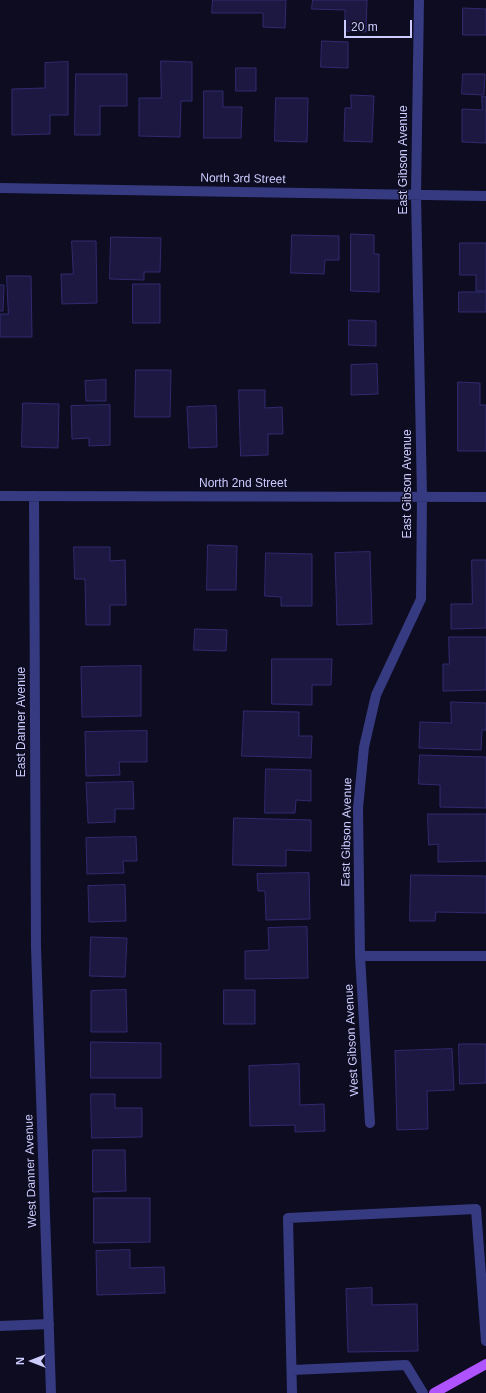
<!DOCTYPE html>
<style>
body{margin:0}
#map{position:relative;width:486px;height:1393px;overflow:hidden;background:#0e0c21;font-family:Arial,sans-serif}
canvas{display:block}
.north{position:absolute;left:12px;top:1341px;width:40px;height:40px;-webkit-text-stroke:3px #0e0c21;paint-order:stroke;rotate:270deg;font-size:11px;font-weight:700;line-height:16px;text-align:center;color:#cdccff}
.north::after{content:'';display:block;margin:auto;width:14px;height:18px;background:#cdccff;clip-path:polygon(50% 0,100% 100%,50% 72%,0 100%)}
.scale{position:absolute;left:344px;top:20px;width:68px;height:18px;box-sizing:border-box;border:2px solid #cdccff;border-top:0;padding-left:5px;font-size:12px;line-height:14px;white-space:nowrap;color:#cdccff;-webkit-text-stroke:3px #0e0c21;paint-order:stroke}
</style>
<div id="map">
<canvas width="486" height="1393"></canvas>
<div class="north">N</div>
<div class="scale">20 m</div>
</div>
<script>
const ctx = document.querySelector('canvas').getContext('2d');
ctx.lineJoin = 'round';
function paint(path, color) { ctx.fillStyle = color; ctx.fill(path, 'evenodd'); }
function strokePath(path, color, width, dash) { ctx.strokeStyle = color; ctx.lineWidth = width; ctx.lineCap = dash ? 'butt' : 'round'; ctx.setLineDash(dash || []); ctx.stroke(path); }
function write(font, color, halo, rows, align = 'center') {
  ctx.font = font + ' Arial,sans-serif'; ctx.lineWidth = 3; ctx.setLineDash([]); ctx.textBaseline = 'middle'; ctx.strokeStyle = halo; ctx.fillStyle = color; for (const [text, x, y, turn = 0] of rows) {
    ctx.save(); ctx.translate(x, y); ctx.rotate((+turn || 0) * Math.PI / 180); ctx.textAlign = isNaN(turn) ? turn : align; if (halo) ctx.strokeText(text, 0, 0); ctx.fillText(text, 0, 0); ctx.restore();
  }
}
const building = new Path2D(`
 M213,0H286L285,28L263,27V13H212Z
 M313,0H367L366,32L345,31V10L312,9Z
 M463,8L486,9V35H463Z
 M322,41L348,42V68L321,67Z
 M161,61L192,62V101H181L180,137L139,136V98H161Z
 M68,62V115H50V134L12,135V89L45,88V63Z
 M236,68H256V91H236Z
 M76,74H127V106H100V135H75Z
 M463,74H485L484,95L462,94Z
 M204,91H223V107H242L241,138H204Z
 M351,95L374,96L372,142L344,141L345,108H351Z
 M482,96L486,97V143L462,142V109L482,110Z
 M276,98H308L307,142L275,141Z
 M351,234L374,235V254H379V292L351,291Z
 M292,235L339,236V260H325L324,274L291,273Z
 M111,237L161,238L160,272H144V280L110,279Z
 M72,241H96L97,303L62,304L61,274H73Z
 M460,243H486V291H476V275H460Z
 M7,276H31L32,337H0V314H8Z
 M133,284H160V323H133Z
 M0,285H4L3,311H0Z
 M459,292H486V312H459Z
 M349,320L376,321V346L349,345Z
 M377,364L378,394L351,395V365Z
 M136,370H171L170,417H135Z
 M106,380V401H86L85,381Z
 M458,382L480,383V405H486V451H458Z
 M239,390H265V408L282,407L283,434H268V455L241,456Z
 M23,403L59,404L58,448L22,447Z
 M110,405V445L89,446V438L72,439L71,406Z
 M216,406L217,447L189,448L187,407Z
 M208,545L237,546L236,590H207Z
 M74,547H110V561L125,560L126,605H110V625H86L85,579H75Z
 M370,552L372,624L337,625L335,553Z
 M266,553L312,554V606H281V597L265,596Z
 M472,560H486V628L451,629V604H472Z
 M195,629L227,630L226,651L194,650Z
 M449,637H486V690L443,691V664H449Z
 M272,659H332L331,685H312V705L272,704Z
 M141,666V716L82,717L81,667Z
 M451,702L486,703V730H482L481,750L419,748L420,722L451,723Z
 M244,711L299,712V736H312L311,758L242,756Z
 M147,731V762H119L120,775L86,776L85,732Z
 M420,755L486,757V808L440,807V785L419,784Z
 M266,769L311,770V801L296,800L295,813H265Z
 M133,782L134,809H115V822L88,823L86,783Z
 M428,814H486V861L438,862V844L429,845Z
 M234,818L311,820V851L286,850V866L233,865Z
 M136,837L137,861H123L124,873L87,874L86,838Z
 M309,873L310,919L266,920L265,891H258L257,874Z
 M411,875L486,876V913L436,912L435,921H410Z
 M125,885L126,921L89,922L88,886Z
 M307,927L308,978L245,979V951L269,950L268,928Z
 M91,937L127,938L125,977L90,976Z
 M126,990L127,1032H91V991Z
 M224,990H255V1024H224Z
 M91,1042L161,1043V1078H91Z
 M459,1044H486V1083L460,1084Z
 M452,1049L454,1090L427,1091L428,1129L397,1130L395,1051Z
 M299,1064L300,1105L324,1104L325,1131L295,1132V1125L250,1126L249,1066Z
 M91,1094H115V1108H142V1137L92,1138Z
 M93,1150H125L126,1191L93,1192Z
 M94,1198H150V1242L94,1243Z
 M130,1250V1268L164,1267L165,1293L97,1295L96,1251Z
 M372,1288V1305L417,1304L418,1351L348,1352L346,1289Z`);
const minor = new Path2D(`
 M0,188L486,196
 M0,496L486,497
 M34,496L36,947L51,1393
 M360,956H486
 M370,1123L360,956L358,808L364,747L376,695L421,599L422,497L416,195L419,0
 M0,1326L49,1324
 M292,1370L406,1365L423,1393
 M292,1393L288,1218L476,1209L486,1341`);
const major = new Path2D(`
 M434,1393L486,1364`);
const streetNames = [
 ["East Gibson Avenue",404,160,-90],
 ["North 3rd Street",243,179,1],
 ["North 2nd Street",243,484],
 ["East Gibson Avenue",408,484,-90],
 ["East Danner Avenue",22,722,-90],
 ["East Gibson Avenue",347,832,-89],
 ["West Gibson Avenue",352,1040,-93],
 ["West Danner Avenue",31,1171,-92]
];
paint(building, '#1d1842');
strokePath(building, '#312a6f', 1);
strokePath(minor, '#363a81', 10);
strokePath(major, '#af53ff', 10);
write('12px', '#cdccff', '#0e0c21', streetNames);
</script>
